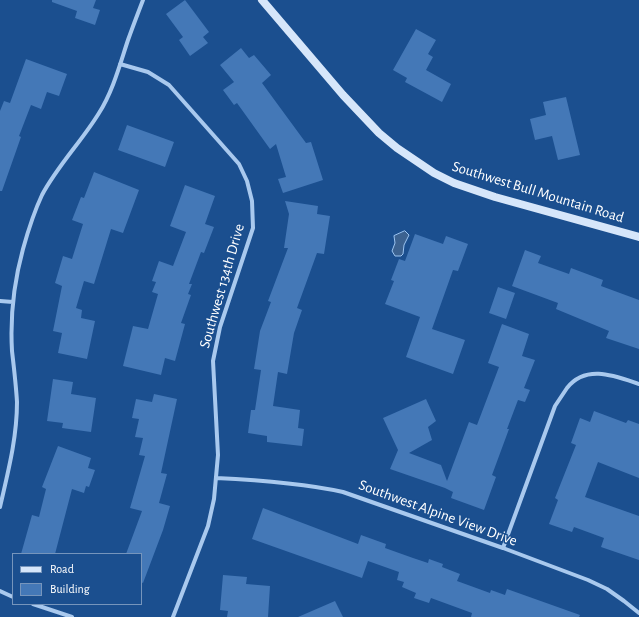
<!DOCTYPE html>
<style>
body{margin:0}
#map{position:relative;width:639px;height:617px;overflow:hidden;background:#1b4f8f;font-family:"Alegreya Sans",sans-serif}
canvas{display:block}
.legend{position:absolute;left:12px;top:553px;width:130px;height:52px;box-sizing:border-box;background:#1b4f8f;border:1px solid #7695bc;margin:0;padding:5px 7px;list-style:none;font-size:12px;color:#fff}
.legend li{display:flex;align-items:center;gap:8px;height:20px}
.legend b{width:20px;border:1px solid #7695bc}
</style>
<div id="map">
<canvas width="639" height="617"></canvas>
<ul class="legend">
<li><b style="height:5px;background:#d6e6fa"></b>Road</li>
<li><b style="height:11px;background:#4478b7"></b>Building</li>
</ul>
</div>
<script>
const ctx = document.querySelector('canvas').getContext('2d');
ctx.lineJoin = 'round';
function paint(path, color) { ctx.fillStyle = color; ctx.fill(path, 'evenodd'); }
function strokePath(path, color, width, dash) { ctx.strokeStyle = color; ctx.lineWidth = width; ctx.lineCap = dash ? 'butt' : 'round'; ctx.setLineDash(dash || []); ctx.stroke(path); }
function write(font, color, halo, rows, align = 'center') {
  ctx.font = font + ' "Alegreya Sans",sans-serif'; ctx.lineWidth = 3; ctx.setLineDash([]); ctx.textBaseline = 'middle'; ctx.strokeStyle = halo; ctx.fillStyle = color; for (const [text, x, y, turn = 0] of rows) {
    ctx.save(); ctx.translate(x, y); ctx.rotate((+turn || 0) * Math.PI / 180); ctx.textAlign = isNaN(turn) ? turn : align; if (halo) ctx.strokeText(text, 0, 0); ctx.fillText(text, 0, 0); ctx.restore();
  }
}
const water = new Path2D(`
 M405,231L409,235L404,245L403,254L401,256H395L392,251L395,243L394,236Z`);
const building = new Path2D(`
 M52,0H96L93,8L100,10L95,25L75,18L77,11L52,2Z
 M185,0L209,32L203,37L208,43L190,56L179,40L183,37L166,14Z
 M416,29L436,40L428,54L433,57L426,70L451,84L442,102L405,82L407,78L393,70Z
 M241,48L249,58L254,55L271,75L262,83L306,143L311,142L323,180L283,193L278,179L286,177L276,144L270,149L237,103L234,105L223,90L234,82L220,65Z
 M26,59L67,74L59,96L47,92L41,109L31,105L19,136L21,137L2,191H0V111L4,101L10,103Z
 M566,97L580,155L558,160L552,136L535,140L530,119L546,115L543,102Z
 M127,125L174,142L165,167L118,150Z
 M94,172L139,190L123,233L111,229L94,284L84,281L76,308L82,310L81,318L95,321L87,359L58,353L62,333L53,331L62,286L55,283L63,256L72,259L83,224L72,220L81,197L84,198Z
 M185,185L215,196L205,224L214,227L204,253L201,252L189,284H192L188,294L191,295L181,323L185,324L175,361L165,358L161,375L123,366L133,326L148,329L158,294L152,292L156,282L152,281L159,261L173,266L186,232L170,226Z
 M285,201L318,206L317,214L330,216L324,254L317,253L297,308L302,310L294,333L287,374L278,372L273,406L300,410L298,428L304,429L302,446L267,442V436L248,433L251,410H255L261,370L254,369L260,331L271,302L268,301L288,248H284L289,214Z
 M415,234L443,244L446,236L468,244L458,271L453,270L432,329L465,340L453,374L406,357L420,317L385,304L394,281L391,280L399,259L405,261Z
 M525,250L541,256L538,263L569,274L571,268L603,280L601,286L639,300V349L606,338L609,331L556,309L558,303L512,286Z
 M498,287L515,293L506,319L489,313Z
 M502,324L529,334L522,356L535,360L524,388L530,390L525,402L518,400L507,429H509L492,475L496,477L484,510L451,498L453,492L445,488L390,469L398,450L383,418L426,399L436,421L428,427L432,440L409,453L441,465L447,481L469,422L477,425L499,367L488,363Z
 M53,379L73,382L71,394L96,398L91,432L62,428L63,423L47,421Z
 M154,394L177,399L161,473L167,474L159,503L170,506L163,530L143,583L141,582V554H126L142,511L130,508L145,456L139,455L143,438L135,437L139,419L132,418L136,399L152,402Z
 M594,411L626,423L628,420L639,424V478L598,462L585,497L639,516V560L601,547L604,538L574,527L572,532L549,524L558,500L555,498L576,445L571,443L580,418L590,422Z
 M58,446L91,458L88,468L95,470L89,487L86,486L84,493L72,489L55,554H21L32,515L39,517L46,489L42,487Z
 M263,508L358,544L361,535L386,544L385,548L413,558L428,563L429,559L443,564L442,567L460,574L457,581L490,593L491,590L505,595L507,589L580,615L579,617H471L472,613L431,598L429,603L414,598L416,593L402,587L404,582L397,580L399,572L368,561L362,578L252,539Z
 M223,575L247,577L246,584L270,586L268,617H227L228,611L220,610Z
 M335,601L343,617H298Z`);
const street = new Path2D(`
 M120,64L148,72L169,85L239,164L247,181L252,201L253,228L220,327L213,361L218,455L214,499L208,526L173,617
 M0,301L13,302
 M216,478C258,480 302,483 343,492L503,548L588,580L607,589L624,601L639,613
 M0,507C8,472 17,438 17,402C16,385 14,368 12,351C10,317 14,282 23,249C28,231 34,212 42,195C58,165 82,141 99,113C113,91 120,64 128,40C133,26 138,13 143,0
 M503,548L555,406C559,400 563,394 567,388C586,364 615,376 639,384
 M0,591L13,597
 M33,604L72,617`);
const secondary = new Path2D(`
 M262,0L343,95L379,133L397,148L434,173L454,183L495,197L639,237`);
const streetNames = [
 ["Southwest Bull Mountain Road",538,192,17],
 ["Southwest 134th Drive",222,286,-74],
 ["Southwest Alpine View Drive",438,513,20]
];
paint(water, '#3c6290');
strokePath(water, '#9cc4f0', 1);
paint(building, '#4478b7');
strokePath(street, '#a9c9ee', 4);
strokePath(secondary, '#d6e6fa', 8);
write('15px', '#fff', '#1b4f8f', streetNames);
</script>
